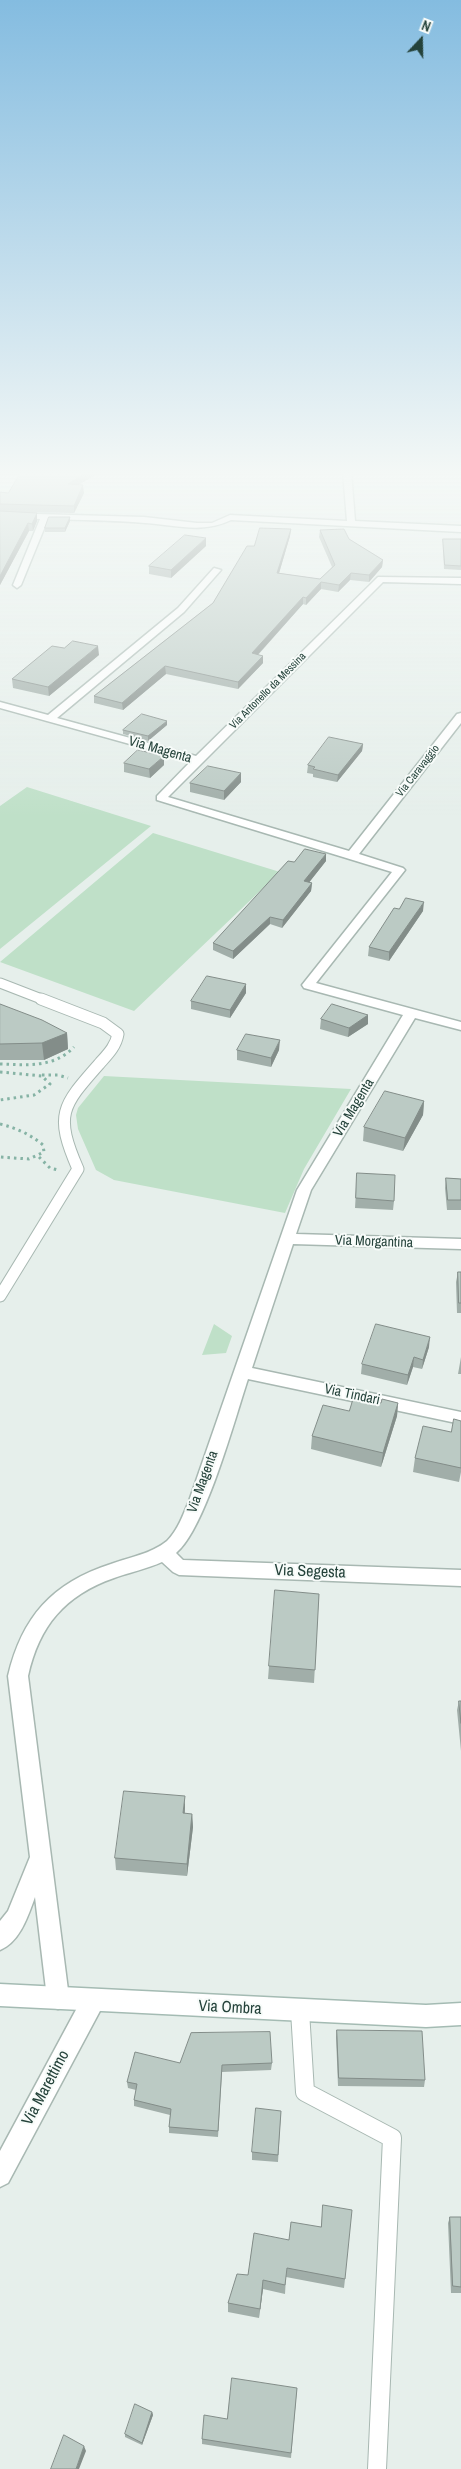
<!DOCTYPE html>
<style>
body{margin:0}
#map{position:relative;width:461px;height:2469px;overflow:hidden;background:#e6efeb;font-family:"Archivo Narrow",sans-serif}
canvas{display:block}
.north{position:absolute;left:396px;top:15px;width:50px;height:50px;-webkit-text-stroke:4px #f7fbf9;paint-order:stroke;rotate:21deg;font-size:14px;font-weight:700;line-height:20px;text-align:center;color:#24423a}
.north::after{content:'';display:block;margin:auto;width:18px;height:22px;background:#24423a;clip-path:polygon(50% 0,100% 100%,50% 72%,0 100%)}
</style>
<div id="map">
<canvas width="461" height="2469"></canvas>
<div class="north">N</div>
</div>
<script>
const ctx = document.querySelector('canvas').getContext('2d');
ctx.lineJoin = 'round';
function paint(path, color) { ctx.fillStyle = color; ctx.fill(path, 'evenodd'); }
function strokePath(path, color, width, dash) { ctx.strokeStyle = color; ctx.lineWidth = width; ctx.lineCap = dash ? 'butt' : 'round'; ctx.setLineDash(dash || []); ctx.stroke(path); }
function write(font, color, halo, rows, align = 'center') {
  ctx.font = font + ' "Archivo Narrow",sans-serif'; ctx.lineWidth = 4; ctx.setLineDash([]); ctx.textBaseline = 'middle'; ctx.strokeStyle = halo; ctx.fillStyle = color; for (const [text, x, y, turn = 0] of rows) {
    ctx.save(); ctx.translate(x, y); ctx.rotate((+turn || 0) * Math.PI / 180); ctx.textAlign = isNaN(turn) ? turn : align; if (halo) ctx.strokeText(text, 0, 0); ctx.fillText(text, 0, 0); ctx.restore();
  }
}
const green = new Path2D(`
 M27,787L151,826L0,949V806Z
 M153,833L280,872L134,1011L0,962Z
 M104,1076L351,1089L304,1169L285,1213L114,1180L96,1170L78,1129L76,1115L78,1108Z
 M214,1324L232,1336L226,1353L202,1355Z`);
const path = new Path2D(`
 M0,1064C27,1065 54,1068 74,1047
 M0,1072L42,1076L50,1084L34,1095L0,1100
 M42,1075H58L68,1078
 M0,1124C16,1128 30,1134 43,1145L44,1152L29,1159L0,1157
 M39,1157L50,1168L58,1170`);
const laneFar2 = new Path2D(`
 M0,983L44,1000`);
const laneFar1 = new Path2D(`
 M0,1296L78,1169C54,1114 62,1106 100,1063C108,1054 116,1046 118,1034L103,1023L41,999`);
const lane = new Path2D(`
 M300,2011L305,2092L392,2138L377,2469`);
const street = new Path2D(`
 M343,472H351L355,521L461,526V532L231,520C202,534 176,525 145,523C113,520 80,520 48,519L21,585L17,588L13,585L40,519L0,517V513L144,517L197,523H212L230,515L347,521Z
 M214,568L221,570L184,612L57,718L196,756L378,577L461,578V584L383,582L168,797L349,851L457,714L461,713V723L359,854L403,868L405,870L316,983L461,1022V1030L415,1018L311,1190L296,1234L461,1239V1249L293,1244L252,1368L461,1412V1424L248,1379C235,1418 205,1530 176,1553L183,1560L461,1570V1586L179,1575L173,1572L162,1562C147,1569 130,1572 114,1578C65,1595 39,1626 28,1676L69,1998L66,2006L58,2009L50,2006L47,1998L35,1897C28,1916 20,1942 0,1950V1921L8,1911L30,1857L8,1676C22,1617 52,1583 111,1564C130,1557 151,1554 167,1541C178,1530 183,1515 189,1501L297,1190L403,1015L304,988L302,985L392,872L157,800V796L191,761L0,708V702L48,715L178,608Z
 M93,1990L101,1993L104,2001L101,2009L8,2183L0,2187V2151L85,1993Z`);
const secondary = new Path2D(`
 M0,1984L426,2005L461,2003V2025L426,2027L0,2006Z`);
const wall = new Path2D(`
 M79,485L84,493L74,513L7,512L37,521L33,531H29L0,585V492L8,493Z
 M70,517V521L65,532H45V528Z
 M291,529L290,536L279,573L320,579L332,567L319,537L320,530L349,539L383,560L382,567L369,582L350,580L338,592L321,589L306,605L303,604L258,655L263,656V663L238,689L166,674L123,710L94,703V696L213,603L254,546Z
 M443,539H461V570L444,569Z
 M206,546L171,578L149,574V566Z
 M99,655L49,696L13,688L12,679Z
 M167,725L148,741L123,734V730Z
 M363,744L362,751L337,782L313,777V774L307,773L308,765Z
 M124,763L164,765L150,778L124,772Z
 M241,782L224,800L190,792V783Z
 M326,861L309,882L312,883L311,891L282,928L270,924L233,959L213,950V943L294,862Z
 M399,909L423,911L389,961L368,956L369,947Z
 M246,993L230,1018L191,1009V1001Z
 M0,1004L67,1033L68,1049L44,1060H0Z
 M368,1015V1024L348,1037L320,1029L321,1019Z
 M237,1050H279L271,1067L237,1060Z
 M424,1101L423,1115L403,1151L363,1141L364,1127Z
 M357,1173L394,1201L393,1210L355,1208Z
 M446,1178L461,1179V1210H447L445,1188Z
 M458,1272H461V1313H457L456,1282Z
 M429,1347L422,1369L413,1367L407,1385L361,1374L362,1364Z
 M461,1357V1374H458Z
 M381,1403H398L397,1416L381,1467L311,1449L312,1436L349,1411Z
 M461,1421V1472L459,1482L413,1472L415,1458L451,1432Z
 M319,1594L314,1683L268,1679L269,1666Z
 M459,1701H461V1751L457,1710Z
 M185,1808V1814H192L193,1827L187,1876L116,1870L115,1858Z
 M337,2030L425,2080L424,2087L338,2086L336,2037Z
 M180,2063H272L271,2070L222,2072L218,2137L169,2133V2127L170,2115L134,2106V2100L136,2090L128,2088L127,2082Z
 M281,2111L278,2162L252,2160V2152Z
 M450,2217H461V2293H451L448,2223Z
 M254,2233L345,2279L344,2288L286,2277L285,2294L263,2289L259,2318L228,2312V2303L248,2275Z
 M297,2388L291,2458L202,2444V2439L227,2419Z
 M152,2412L153,2415L142,2445L125,2437V2434Z`);
const shadedWall = new Path2D(`
 M88,472H100L69,491L68,484Z
 M83,485L84,493L74,513V506Z
 M37,513V521L33,531L32,524Z
 M70,517V521L65,532V528Z
 M28,523L29,531L0,585V576Z
 M291,529L290,536L277,580V573Z
 M206,538V546L171,578V570Z
 M383,560L382,567L369,582V575Z
 M351,573L350,580L338,592L339,585Z
 M321,582V589L306,605V598Z
 M303,597V604L252,661V653Z
 M98,646L99,655L49,696L48,687Z
 M263,656V663L238,689V682Z
 M165,666L166,674L123,710L122,703Z
 M167,721V725L148,741V736Z
 M363,744L362,751L337,782L338,775Z
 M164,756V765L150,778L149,769Z
 M241,773V782L224,800V791Z
 M326,854V861L304,889V881Z
 M312,883L311,891L282,928L283,920Z
 M424,902L423,911L389,961V952Z
 M270,917V924L233,959V951Z
 M246,984V993L230,1018V1010Z
 M368,1015V1024L348,1037L349,1028Z
 M67,1033L68,1049L44,1060L42,1043Z
 M280,1040L279,1050L271,1067V1058Z
 M424,1101L423,1115L403,1151L405,1138Z
 M430,1337L429,1347L422,1369L423,1360Z
 M414,1357L413,1367L407,1385L408,1375Z
 M398,1403L397,1416L381,1467L383,1453Z
 M185,1796V1808L183,1826V1813Z
 M192,1814L193,1827L187,1876V1864Z
 M263,2280V2289L259,2318L260,2309Z
 M152,2412L153,2415L142,2445V2443Z
 M84,2446L86,2451L79,2469H76Z`);
const building = new Path2D(`
 M21,472H88L68,484L83,485L74,506L0,504V492L8,493Z
 M0,511L37,513L32,524L28,523L0,576Z
 M49,517H70L65,528H45Z
 M260,528L291,529L277,573L320,579L335,565L320,530L344,529L349,539L383,560L369,575L351,573L339,585L321,582L306,598L303,597L252,653L263,656L238,682L165,666L122,703L94,696L213,603L247,546H254Z
 M185,535L206,538L171,570L149,566Z
 M443,539H461V566L445,565Z
 M73,641L98,646L48,687L12,679L52,646L64,648Z
 M142,714L167,721L148,736L123,730Z
 M329,737L363,744L338,775L313,769L315,767L308,765Z
 M138,750L164,756L149,769L124,763Z
 M208,766L241,773L224,791L190,783Z
 M305,849L326,854L304,881L312,883L283,920L270,917L233,951L213,943L288,861L294,862Z
 M406,898L424,902L389,952L369,947L394,908L399,909Z
 M207,976L246,984L230,1010L191,1001Z
 M0,1004L42,1020L67,1033L42,1043L0,1044Z
 M332,1004L368,1015L349,1028L321,1019Z
 M246,1034L280,1040L271,1058L237,1050Z
 M385,1091L424,1101L405,1138L364,1127Z
 M357,1173L395,1175L394,1201L356,1198Z
 M446,1178L461,1179V1200H448Z
 M458,1272H461V1303H459Z
 M376,1324L430,1337L423,1360L414,1357L408,1375L362,1364Z
 M354,1397L381,1403L382,1399L398,1403L383,1453L312,1436L323,1405L349,1411Z
 M454,1419L461,1421V1468L415,1458L423,1426L451,1432Z
 M275,1590L319,1594L315,1670L269,1666Z
 M459,1701H461V1723Z
 M124,1791L185,1796L183,1813L192,1814L187,1864L115,1858Z
 M337,2030L422,2031L425,2080L339,2078Z
 M270,2032L272,2063L222,2065L218,2131L169,2127L171,2109L134,2100L137,2084L127,2082L135,2052L180,2063L191,2033Z
 M256,2108L281,2111L278,2155L252,2152Z
 M323,2205L352,2210L345,2279L287,2268L285,2285L263,2280L260,2309L228,2303L237,2274L248,2275L254,2233L289,2240L291,2222L321,2227Z
 M450,2217H461V2287L453,2286Z
 M232,2378L297,2388L291,2453L202,2439L204,2415L227,2419Z
 M135,2404L152,2412L142,2443L125,2434Z
 M64,2435L84,2446L76,2469H51Z`);
const farStreetnames = [
 ["Via Antonello da Messina",268,691,-45],
 ["Via Caravaggio",418,771,-52]
];
const streetNames = [
 ["Via Magenta",160,750,16],
 ["Via Magenta",354,1108,-59],
 ["Via Morgantina",374,1242,2],
 ["Via Tindari",352,1395,12],
 ["Via Magenta",203,1482,-70]
];
const nearStreetnames = [
 ["Via Segesta",310,1572,2],
 ["Via Ombra",230,2008,3],
 ["Via Marettimo",46,2088,-62]
];
paint(green, '#bfe0c8');
strokePath(laneFar2, '#a8b8b2', 11);
strokePath(laneFar1, '#a8b8b2', 13);
strokePath(lane, '#a8b8b2', 20);
strokePath(street, '#a8b8b2', 3);
strokePath(secondary, '#a4bbb3', 3);
strokePath(path, '#86b3a5', 3, [2.5, 4]);
strokePath(laneFar2, '#fff', 9);
strokePath(laneFar1, '#fff', 11);
strokePath(lane, '#fff', 18);
paint(street, '#fff');
paint(secondary, '#fff');
paint(wall, '#a1aea9');
paint(shadedWall, '#838d89');
paint(building, '#bbcac4');
strokePath(building, '#838d89', 1);
const sky = ctx.createLinearGradient(0, 0, 0, 817);
sky.addColorStop(0, '#84bce0');
sky.addColorStop(0.58, '#f4f8f6');
sky.addColorStop(1, '#f4f8f600');
ctx.fillStyle = sky;
ctx.fillRect(0, 0, 461, 817);
write('11px', '#24423a', '#f7fbf9', farStreetnames);
write('14px', '#24423a', '#f7fbf9', streetNames);
write('16px', '#24423a', '#f7fbf9', nearStreetnames);
</script>
